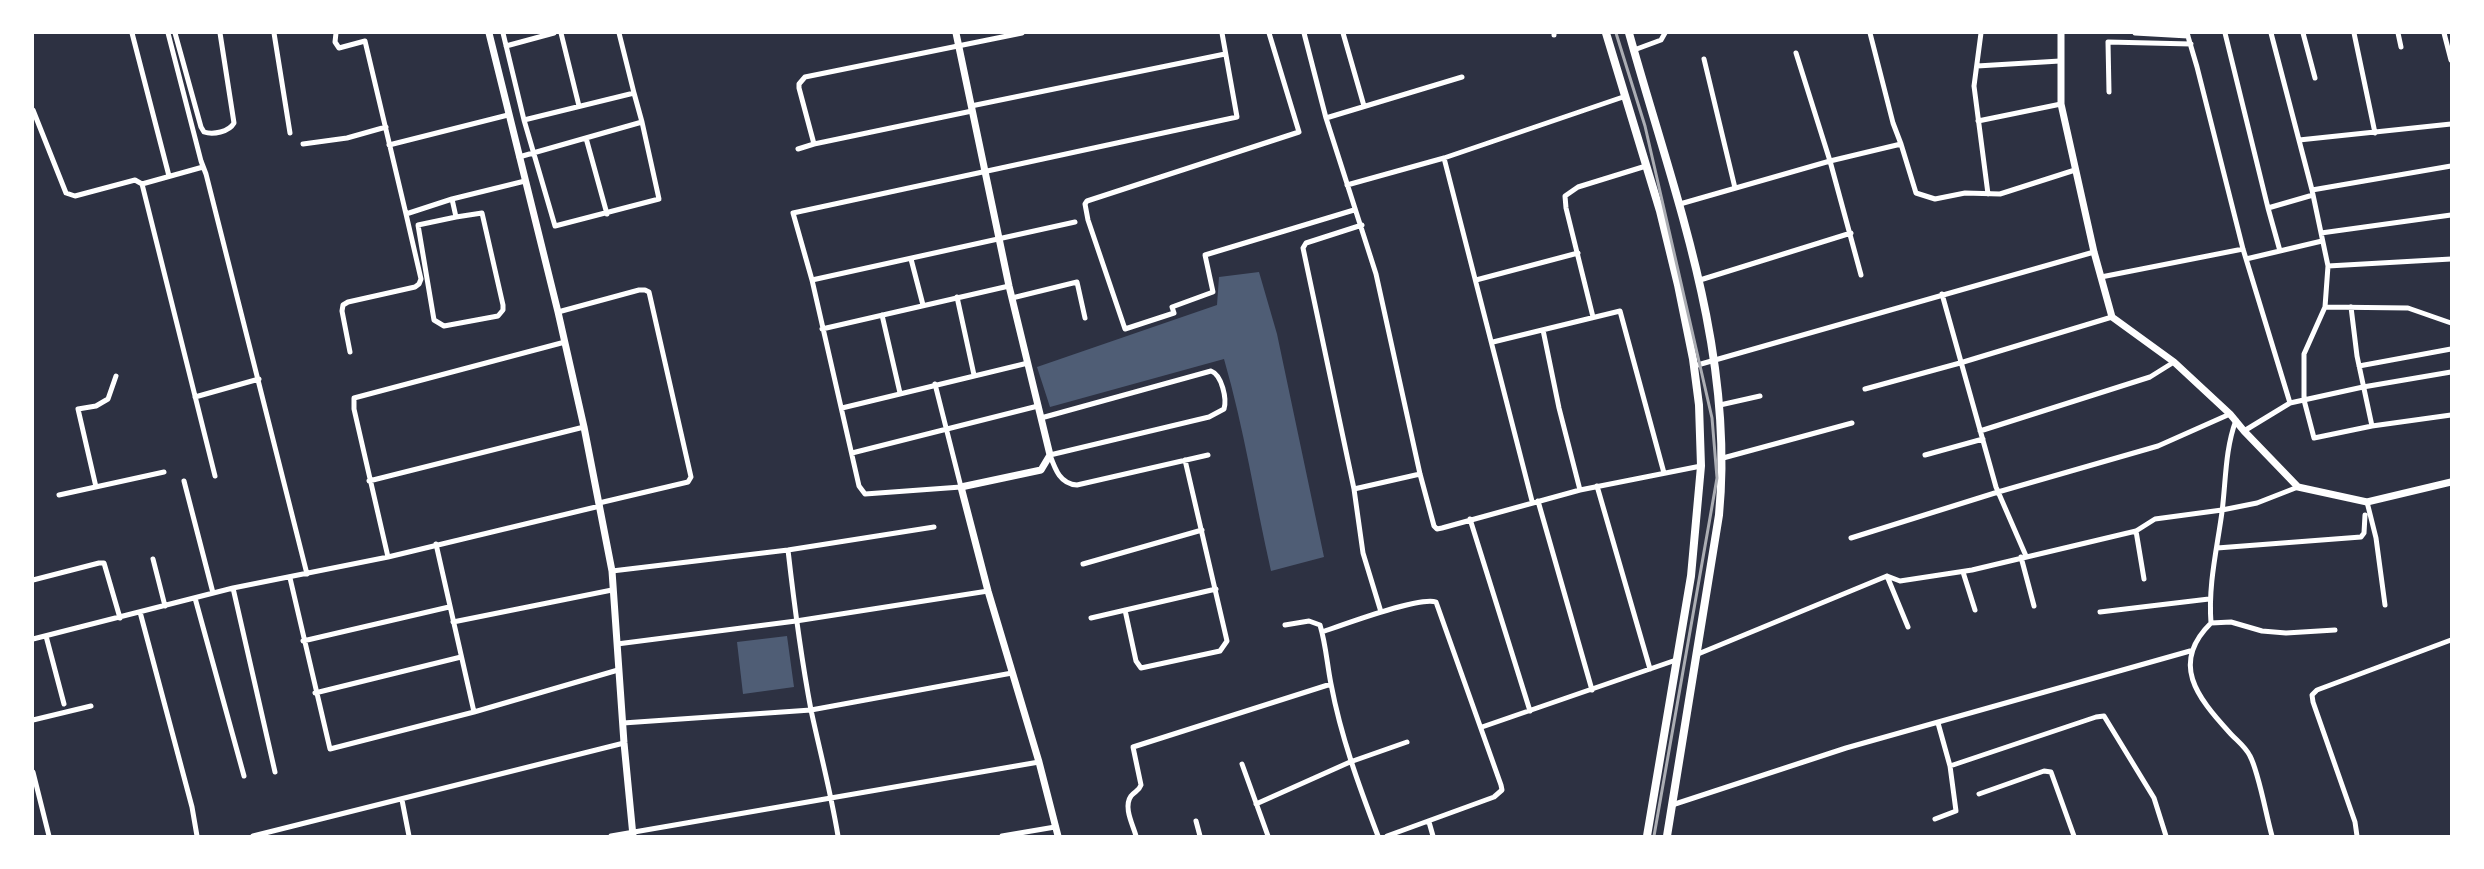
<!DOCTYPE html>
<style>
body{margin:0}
#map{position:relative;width:2484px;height:869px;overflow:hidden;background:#2d3142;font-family:Merriweather,serif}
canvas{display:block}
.frame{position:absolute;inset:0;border:34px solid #fff;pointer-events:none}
</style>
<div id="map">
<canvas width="2484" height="869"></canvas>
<div class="frame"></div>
</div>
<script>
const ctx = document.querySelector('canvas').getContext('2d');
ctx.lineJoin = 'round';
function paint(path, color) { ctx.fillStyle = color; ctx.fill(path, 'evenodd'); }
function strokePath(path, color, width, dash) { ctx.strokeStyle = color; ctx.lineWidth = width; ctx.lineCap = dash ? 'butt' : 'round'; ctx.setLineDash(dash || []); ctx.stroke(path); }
const water = new Path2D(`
 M1259,272L1277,334L1324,557L1271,571C1255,500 1244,428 1224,359L1050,407L1037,367L1217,305L1219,277Z
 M787,636L794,687L743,694L737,642Z`);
const minor = new Path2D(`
 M132,33L169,176
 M168,33L201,161L206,174L307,574
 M175,33L201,127L204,132C213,135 229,132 234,123L220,33
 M274,33L290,133
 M336,33L335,42L339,48L365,41L406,214L452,199L525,181
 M503,33L524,120L555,226L659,199L642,122
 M561,33L579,106
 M1269,33L1299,132L1087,201L1085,204L1088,220L1125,329L1174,313L1172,307L1213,292L1205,255L1354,210
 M1304,33L1326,118L1376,274L1420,474L1434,526L1437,529L1442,528L1580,490L1701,466
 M1343,33L1364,106
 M1554,33V35
 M1981,33L1974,86L1988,194
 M2135,33L2188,36
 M2187,33L2197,67L2243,249L2290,403
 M2225,33L2268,208L2313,195
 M2271,33L2312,190L2328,266L2325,307L2304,354V400L2314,438L2372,426L2451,415
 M2303,33L2315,78
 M2354,33L2375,133
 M2398,33L2401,47
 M2444,33L2451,60
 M506,46L554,33
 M1634,50L1661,40L1665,33
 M1796,53L1830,161L1901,144L1893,123L1870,33
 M1704,59L1735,188
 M1977,66L2060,61
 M2109,92L2108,42L2191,44
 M971,106L1225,54
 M33,110L66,193L75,196L135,180L142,184
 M1326,118L1462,77
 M524,120L634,93L619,33
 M1978,121L2061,104
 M586,138L607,214
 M2299,140L2451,124
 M303,144L347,138L386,127
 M814,144L972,111
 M1901,144L1916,193L1935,199L1965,193L2000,194L2075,170
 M389,145L508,115
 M798,149L814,144L799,88V84L805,77L1022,33
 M519,157L642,122L634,93
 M1444,158L1532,501
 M203,167L142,184L215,476
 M1347,185L1444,158L1626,96
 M2312,190L2451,166
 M452,199L456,217L482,213L503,305V310L498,316L444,326L434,320L418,225L456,217
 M1680,204L1830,161L1861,275
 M2268,208L2280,251
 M1362,225L1306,243L1303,248L1354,489L1363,553L1381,612
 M2321,233L2451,215
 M911,259L923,305
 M2246,259L2322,241
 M2328,266L2451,259
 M2101,277L2243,249
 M812,280L1075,222
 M1476,280L1578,253
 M1700,280L1851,233
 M1942,294L1996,487L2026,556
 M957,297L974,375
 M1012,298L1077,282L1085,318
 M2325,307L2408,308L2451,323
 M2351,307L2357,356L2372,426
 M558,312L639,290H645L649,292L691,477L688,482L599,503
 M882,315L900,393
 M1593,317L1566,208L1565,196L1578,187L1646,166
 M822,329L1009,286
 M1543,330L1559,408L1580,490
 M1493,342L1620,311L1664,473
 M350,352L342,311L343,305L348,302L415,287L419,284L421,279L406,214
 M1694,366L2094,252
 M2359,366L2451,349
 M935,384L961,487L865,494L859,486L812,280L793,213L1237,117L1222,33
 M1865,389L1960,363L2112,317
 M195,397L259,379
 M1720,405L1760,396
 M842,408L1028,363
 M1041,418L1211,371C1222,375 1227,399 1224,409L1209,417L1050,455C1055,469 1060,484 1077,485L1208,455
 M2236,420C2225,450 2226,480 2222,512C2217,549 2208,585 2211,623C2170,663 2197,697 2229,732C2236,740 2245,746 2250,756C2259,773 2266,815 2272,836
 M1980,431L2150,377L2174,362
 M2244,431L2290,403L2363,387L2451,372
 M852,453L1038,406
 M1925,455L1983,439
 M1723,458L1852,423
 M184,481L213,593
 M369,481L584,427
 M1597,486L1650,669
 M96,487L78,409L96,406L108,399L116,376
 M1354,489L1420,474
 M59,495L164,472
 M1538,501L1592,690
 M2367,502L2376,538L2385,605
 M1470,519L1530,711
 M2136,531L2144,579
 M1851,538L1998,492L2158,446L2230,414
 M436,544L474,712
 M2217,548L2361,537L2364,533L2365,515
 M788,550C794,603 801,657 811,710C820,752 831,793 838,836
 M388,557L354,409V398L565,342
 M2021,557L2034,606
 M153,559L165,606
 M1083,564L1202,530
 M612,571L788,550L934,527
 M1963,572L1975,610
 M1887,576L1908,627
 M290,578L330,749L474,712L618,670
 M33,580L99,563H104L120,618
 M233,588L275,772
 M195,598L244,776
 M1125,610L1136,661L1141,668L1220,651L1227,641L1185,460
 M140,612L192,807L197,836
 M2100,612L2209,599
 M1091,618L1216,589
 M453,622L612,590
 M2211,623L2231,622L2262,631L2286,633L2335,630
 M1285,625L1309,621L1320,625C1326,645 1327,664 1331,684C1341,737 1359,786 1378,836
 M1322,632C1342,625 1420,596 1436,602L1501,785L1502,790L1494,797L1387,836
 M46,636L64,704
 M33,639L233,588L388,557L600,506
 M303,641L449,607
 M617,644L796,621L988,591
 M1698,654L1887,576L1900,581L1972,570L2136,531L2155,519L2222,510L2257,503L2298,487
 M315,693L461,657
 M33,720L91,706
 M623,723L811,710L1012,673
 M1482,727L1676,660
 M1242,764L1268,836
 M1950,766L2096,717L2104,716L2154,798L2166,836
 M33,772L49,836
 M1979,794L2044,771L2051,772L2074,836
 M402,800L409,836
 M1256,804L1350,762L1407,742
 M1672,805L1846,748L2190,651
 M1935,819L1956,811L1950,766L1938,723
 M1196,821L1200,836
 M1429,822L1433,836
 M253,836L624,743
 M611,836L1039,762
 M1002,836L1055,827
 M1136,836C1133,825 1123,807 1131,796C1135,791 1139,791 1141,785L1133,747L1331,684
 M2357,836L2355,822L2313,702L2312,695L2317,690L2451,640`);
const tertiary = new Path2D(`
 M489,33L558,312L584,427L612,571L624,743L633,836
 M956,33L1009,286L1050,455L1041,470L961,487L988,591L1039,762L1058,836
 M2061,33V104L2094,252L2112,317L2174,362L2230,414L2244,431L2298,487L2367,502L2451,482`);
const secondary = new Path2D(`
 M1606,33L1660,211L1678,285L1693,359L1699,405L1701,466L1691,576L1647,836
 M1629,33C1673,191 1735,348 1719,515L1667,836`);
const rail = new Path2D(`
 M1616,33L1645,126L1712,418L1717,478L1654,836`);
paint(water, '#4f5d75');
strokePath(minor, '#fff', 5);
strokePath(tertiary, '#fff', 7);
strokePath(secondary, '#fff', 8);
strokePath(rail, '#abadb3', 3);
</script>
